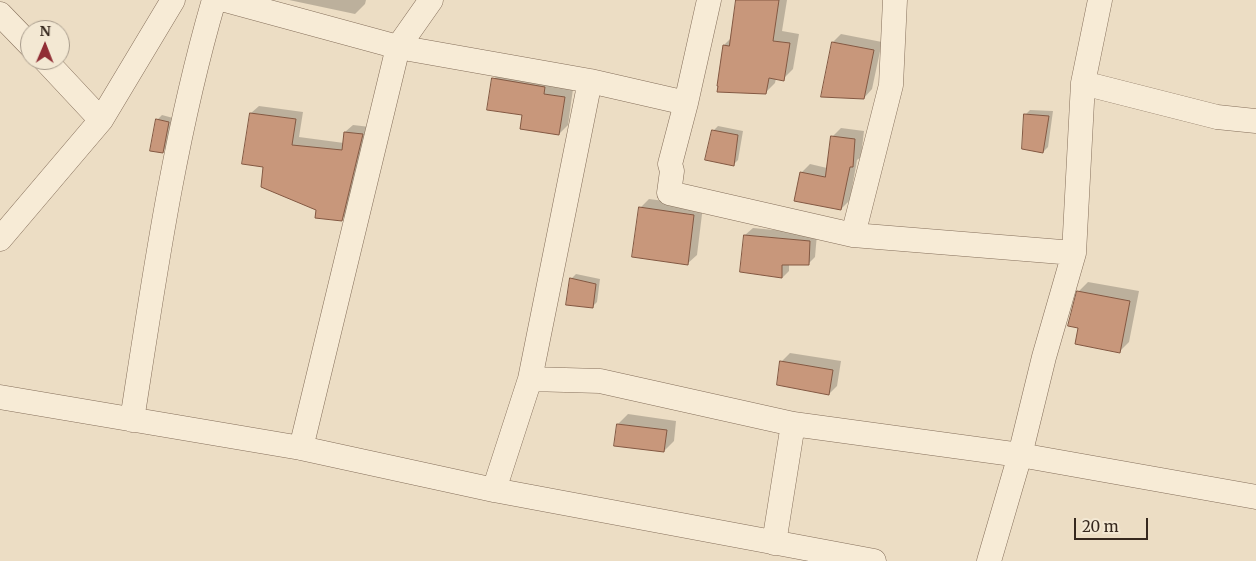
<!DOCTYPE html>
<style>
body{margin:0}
#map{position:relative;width:1256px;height:561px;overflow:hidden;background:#ecddc4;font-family:Merriweather,serif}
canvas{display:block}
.north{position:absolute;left:20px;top:20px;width:50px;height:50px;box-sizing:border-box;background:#f3e8d3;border:1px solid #a79b8b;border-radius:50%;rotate:1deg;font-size:14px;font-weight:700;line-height:20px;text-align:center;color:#36281e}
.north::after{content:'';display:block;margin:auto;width:18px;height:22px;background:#912e35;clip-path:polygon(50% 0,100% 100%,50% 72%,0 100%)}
.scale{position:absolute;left:1074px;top:518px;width:74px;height:22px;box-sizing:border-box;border:2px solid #36281e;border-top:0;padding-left:6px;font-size:15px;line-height:18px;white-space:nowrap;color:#36281e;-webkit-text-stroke:4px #f3e8d3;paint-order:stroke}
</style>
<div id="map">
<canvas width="1256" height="561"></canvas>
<div class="north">N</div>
<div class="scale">20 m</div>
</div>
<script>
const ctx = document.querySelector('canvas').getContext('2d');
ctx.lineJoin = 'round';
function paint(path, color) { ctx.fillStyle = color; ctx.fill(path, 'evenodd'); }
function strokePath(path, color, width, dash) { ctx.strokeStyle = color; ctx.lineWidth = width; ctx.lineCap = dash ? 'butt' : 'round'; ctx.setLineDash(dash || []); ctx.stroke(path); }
const shadow = new Path2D(`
 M289,0H366L365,4L355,14Z
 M737,0H787L782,31L799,34L793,69L783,79L776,78L775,83L765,93L724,45L731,38Z
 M841,34L882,42L872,89L864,98L833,42Z
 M502,70L573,89L568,125L559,134L524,114L494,79Z
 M259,106L303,112L299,137L344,143L345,132L353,125L370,127L349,212L341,220L317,209L265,166L251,113Z
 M1030,110L1053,111L1048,147L1043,152L1025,115Z
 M162,115L173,118L167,147L162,152L157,120Z
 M718,126L743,131L738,160L733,165L713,131Z
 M841,128L864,131L861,157L857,160L850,200L841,209L801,173L810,164L827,168L833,136Z
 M649,199L703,206L697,255L687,264L640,208Z
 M753,228L817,234L815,257L808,264H789V271L782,278L745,235Z
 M576,274L600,279L597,302L592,307L571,279Z
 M1088,282L1139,291L1129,342L1119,352L1080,327L1078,292Z
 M790,353L841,361L837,386L829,394L781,362Z
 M628,414L676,421L674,441L664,451L618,424Z`);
const building = new Path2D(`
 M736,0H779L773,41L790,43L784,81L769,78L766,94L717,92L718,86H717L723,45L729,46Z
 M832,42L874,50L864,99L821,97Z
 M492,78L545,87L544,94L565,97L559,135L520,129L522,115L487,110Z
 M250,113L296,119L292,145L342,150L344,132L363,134L342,221L315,218L316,210L261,187L263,167L242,164Z
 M1024,114L1049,116L1043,153L1022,149Z
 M156,119L169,122L163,153L150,151Z
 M712,130L738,135L734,166L705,160Z
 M831,136L855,139L853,167H850L841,210L794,201L800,172L825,177Z
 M639,207L694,215L688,265L632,257Z
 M744,235L810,241L809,265H782V278L740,272Z
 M570,278L596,284L593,308L566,305Z
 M1077,291L1130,301L1120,353L1075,344L1078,328L1068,326Z
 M780,361L833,370L829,395L777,385Z
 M617,424L667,430L664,452L614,446Z`);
const street = new Path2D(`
 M225,0L398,47L590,81L686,103
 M709,0L686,103L670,164L672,171L669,193L853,235L1074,253
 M0,14L30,45
 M45,60L101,120
 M1083,83L1217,117L1256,121
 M853,235L891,85L895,0
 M0,239L101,120L173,0
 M530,379L600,381L793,424L1020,455L1256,497
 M0,397L301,448L494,490L874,561
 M132,420C154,279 174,137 214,0
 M301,448L398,47L431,0
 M494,490L530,379L590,81
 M774,543L793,424
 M989,561L1020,455L1044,357L1074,253L1083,83L1100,0`);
paint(shadow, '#0003');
paint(building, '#c8977b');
strokePath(building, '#835842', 1);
strokePath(street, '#856f5b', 25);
strokePath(street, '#f7ebd6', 24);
</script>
